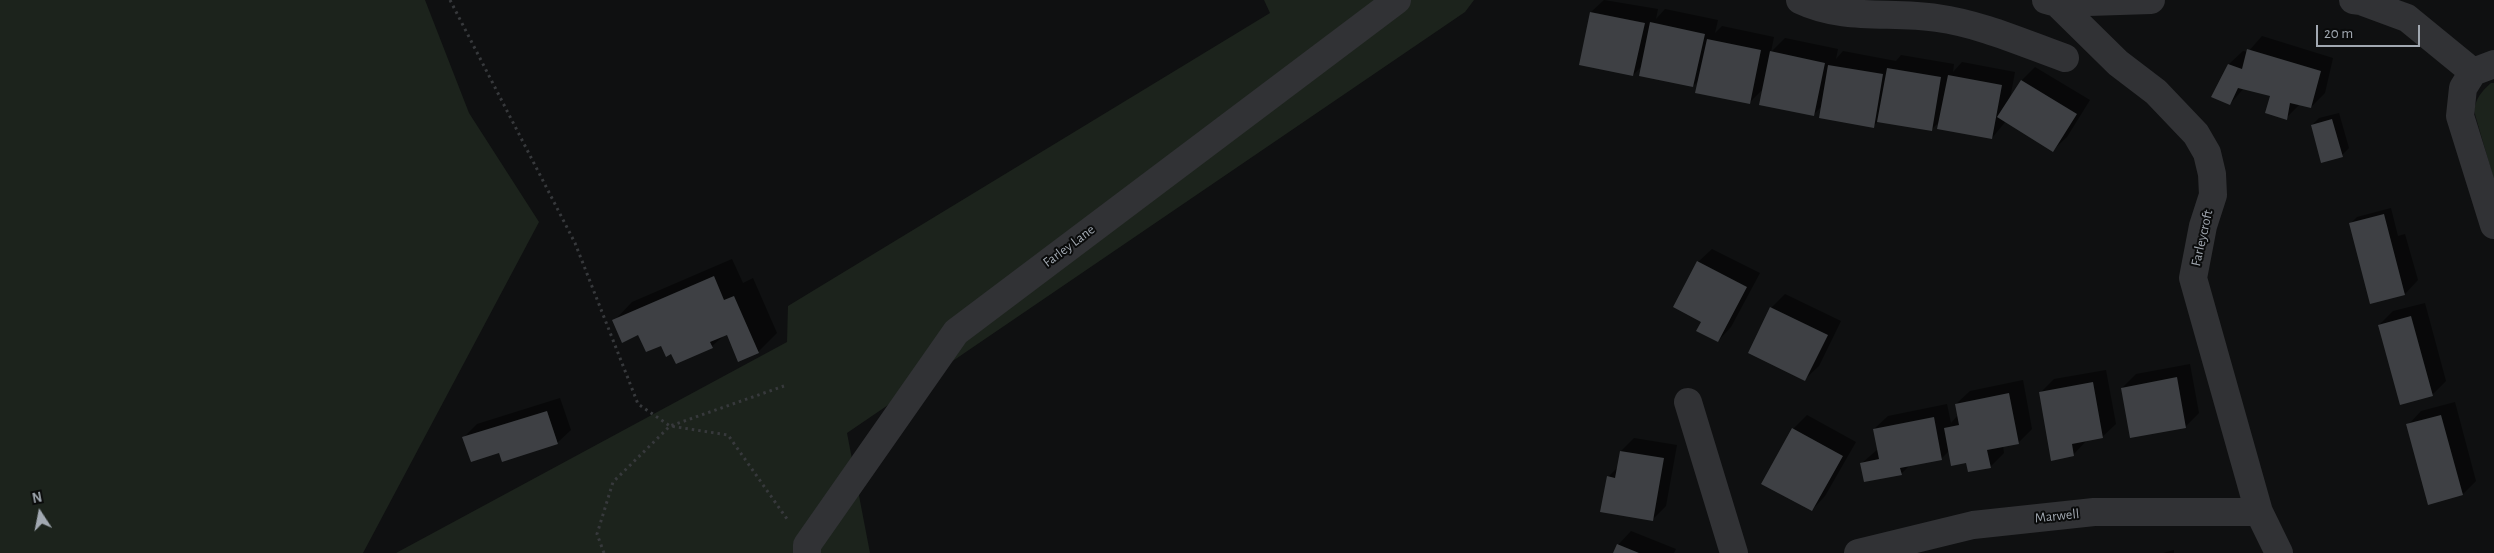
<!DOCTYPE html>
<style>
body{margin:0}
#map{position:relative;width:2494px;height:553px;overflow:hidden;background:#0f1011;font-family:"Alegreya Sans",sans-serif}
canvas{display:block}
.north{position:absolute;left:15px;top:488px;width:50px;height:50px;-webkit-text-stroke:4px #0a0b0b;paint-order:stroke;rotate:349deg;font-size:14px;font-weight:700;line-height:20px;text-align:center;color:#a1a8b1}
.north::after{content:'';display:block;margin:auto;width:18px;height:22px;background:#a1a8b1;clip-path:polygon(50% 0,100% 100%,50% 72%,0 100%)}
.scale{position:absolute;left:2316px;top:25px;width:104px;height:22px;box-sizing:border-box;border:2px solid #a1a8b1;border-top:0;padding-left:6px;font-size:15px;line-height:18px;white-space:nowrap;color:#a1a8b1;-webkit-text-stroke:4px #0a0b0b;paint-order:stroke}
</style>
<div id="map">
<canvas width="2494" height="553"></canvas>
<div class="north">N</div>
<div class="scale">20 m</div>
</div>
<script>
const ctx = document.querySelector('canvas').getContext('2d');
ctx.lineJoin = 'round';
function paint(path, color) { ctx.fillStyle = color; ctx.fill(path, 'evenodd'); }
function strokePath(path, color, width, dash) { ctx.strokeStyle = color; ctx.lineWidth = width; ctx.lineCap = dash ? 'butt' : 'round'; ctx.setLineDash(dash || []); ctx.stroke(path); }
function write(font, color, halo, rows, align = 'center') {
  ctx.font = font + ' "Alegreya Sans",sans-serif'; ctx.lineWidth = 4; ctx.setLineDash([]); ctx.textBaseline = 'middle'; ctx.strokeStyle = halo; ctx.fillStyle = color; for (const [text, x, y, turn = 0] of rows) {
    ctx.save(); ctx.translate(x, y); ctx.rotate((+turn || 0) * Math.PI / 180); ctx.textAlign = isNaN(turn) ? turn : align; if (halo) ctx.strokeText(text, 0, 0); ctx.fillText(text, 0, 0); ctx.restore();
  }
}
const green = new Path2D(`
 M0,0H425L469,113L539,222L363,553H0Z
 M1264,0H1474L1465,12L847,433L870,553H396L787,342L788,306L1270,13Z
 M2491,83H2494V180L2474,111C2476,98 2481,92 2491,83Z`);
const shadow = new Path2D(`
 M1604,0L1658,9L1656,19L1665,9L1718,20L1715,33L1722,26L1774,37L1771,52L1785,38L1838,49L1836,59L1843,51L1896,61L1901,55L1954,64L1953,72L1962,62L2015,72L2010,99L2022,80L2035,67L2090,100L2067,137L2053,150L2006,121L1992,138L1940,121L1931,130L1879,121L1873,126L1822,106L1813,115L1764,88L1749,103L1700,79L1693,86L1642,66L1633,75L1580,64L1591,12Z
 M2262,36L2333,58L2325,93L2311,107L2300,104L2286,118L2272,95L2244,88L2230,104L2213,96L2229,64L2243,51L2248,52Z
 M2339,113L2349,148L2342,155L2312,125L2319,118Z
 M2391,208L2398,236L2405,234L2418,280L2405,294L2350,224L2357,217Z
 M1712,249L1760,273L1731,327L1718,341L1703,321L1698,262Z
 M732,259L743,283L753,278L777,333L758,352L739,360L727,333L712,346L676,362L672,352L662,344L614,321L632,302Z
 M1785,294L1841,321L1819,366L1805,379L1771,308Z
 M2425,303L2446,381L2432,395L2379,325L2393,311Z
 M2190,364L2199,413L2185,427L2122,388L2136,374Z
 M2106,370L2116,424L2102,437L2087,440L2073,455L2040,393L2054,379Z
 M2023,380L2032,429L2018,443L2003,446L2004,453L1990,467L1967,461L1949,451L1941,459L1910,465L1901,474L1862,463L1878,449L1874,429L1888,416L1947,404L1951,423L1958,415L1956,404L1970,391Z
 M560,398L571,430L557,443L464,437L477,424Z
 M2455,402L2476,481L2463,494L2408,425L2421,411Z
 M1807,415L1856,442L1825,496L1812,510L1763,483L1793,429Z
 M1634,438L1677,445L1666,506L1652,520L1608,477L1618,467L1621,451Z
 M1631,531L1676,549L1674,553H1615L1618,545Z
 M2174,550V553H2163Z`);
const building = new Path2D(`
 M1590,12L1645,23L1633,76L1579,65Z
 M1650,22L1705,34L1693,87L1639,76Z
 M1707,39L1761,50L1750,104L1695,93Z
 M2247,49L2321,71L2311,108L2290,103L2287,120L2265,113L2270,96L2238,88L2230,105L2211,97L2228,64L2242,69Z
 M1770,51L1825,63L1814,116L1759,105Z
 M1828,65L1883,74L1874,128L1819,118Z
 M1887,68L1941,77L1932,131L1877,122Z
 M1948,75L2002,85L1992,139L1937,129Z
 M2021,80L2077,114L2053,152L1997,117Z
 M2332,119L2343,157L2321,163L2311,125Z
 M2384,214L2405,295L2370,304L2349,223Z
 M1697,261L1747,287L1718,342L1696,331L1701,322L1673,307Z
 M714,276L724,300L734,296L759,353L738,362L727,335L710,342L713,348L676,364L671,354L666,357L661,346L646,352L638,335L622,343L612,320Z
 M1770,307L1828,335L1805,381L1748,353Z
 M2411,316L2433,396L2400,405L2378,325Z
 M2177,377L2186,428L2130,438L2121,388Z
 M2093,382L2103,438L2072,444L2074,456L2051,461L2039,392Z
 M2009,393L2019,444L1987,450L1991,468L1968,472L1966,463L1951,466L1944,428L1959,425L1955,404Z
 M547,411L558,444L502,462L499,453L471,462L462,437Z
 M2441,415L2463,495L2428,505L2406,424Z
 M1934,417L1942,460L1900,468L1902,475L1864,482L1860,463L1879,459L1873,429Z
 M1792,428L1843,456L1812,511L1761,484Z
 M1620,451L1664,458L1653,521L1600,512L1607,476L1615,478Z
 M1617,544L1639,553H1613Z`);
const path = new Path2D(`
 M450,0L575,243L638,404L670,426L728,435L787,519
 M604,553L597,534L613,482L670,426L784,386`);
const street = new Path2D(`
 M1800,0C1844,21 1890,11 1937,18C1981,24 2023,43 2065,58
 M2046,0L2057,3L2151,0
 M2353,0L2361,1L2407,18L2473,72
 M2057,3L2118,63L2156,92L2196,134L2207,153L2212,174L2213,195L2203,226L2193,278L2259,512L2279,553
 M2494,64L2473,72L2463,88L2460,116L2494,225
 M1688,402L1734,553
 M807,553V545L956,332L1397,0
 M1858,553L1973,525L2094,512H2259`);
const streetNames = [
 ["Farleycroft",2202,238,-77],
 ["Farley Lane",1069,246,-37],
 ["Marwell",2057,516,-6]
];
paint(green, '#1c231c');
paint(shadow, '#0007');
paint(building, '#3e4044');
strokePath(path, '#37393c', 3, [2.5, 4]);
strokePath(street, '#313235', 28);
write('14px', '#a1a8b1', '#0a0b0b', streetNames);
</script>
